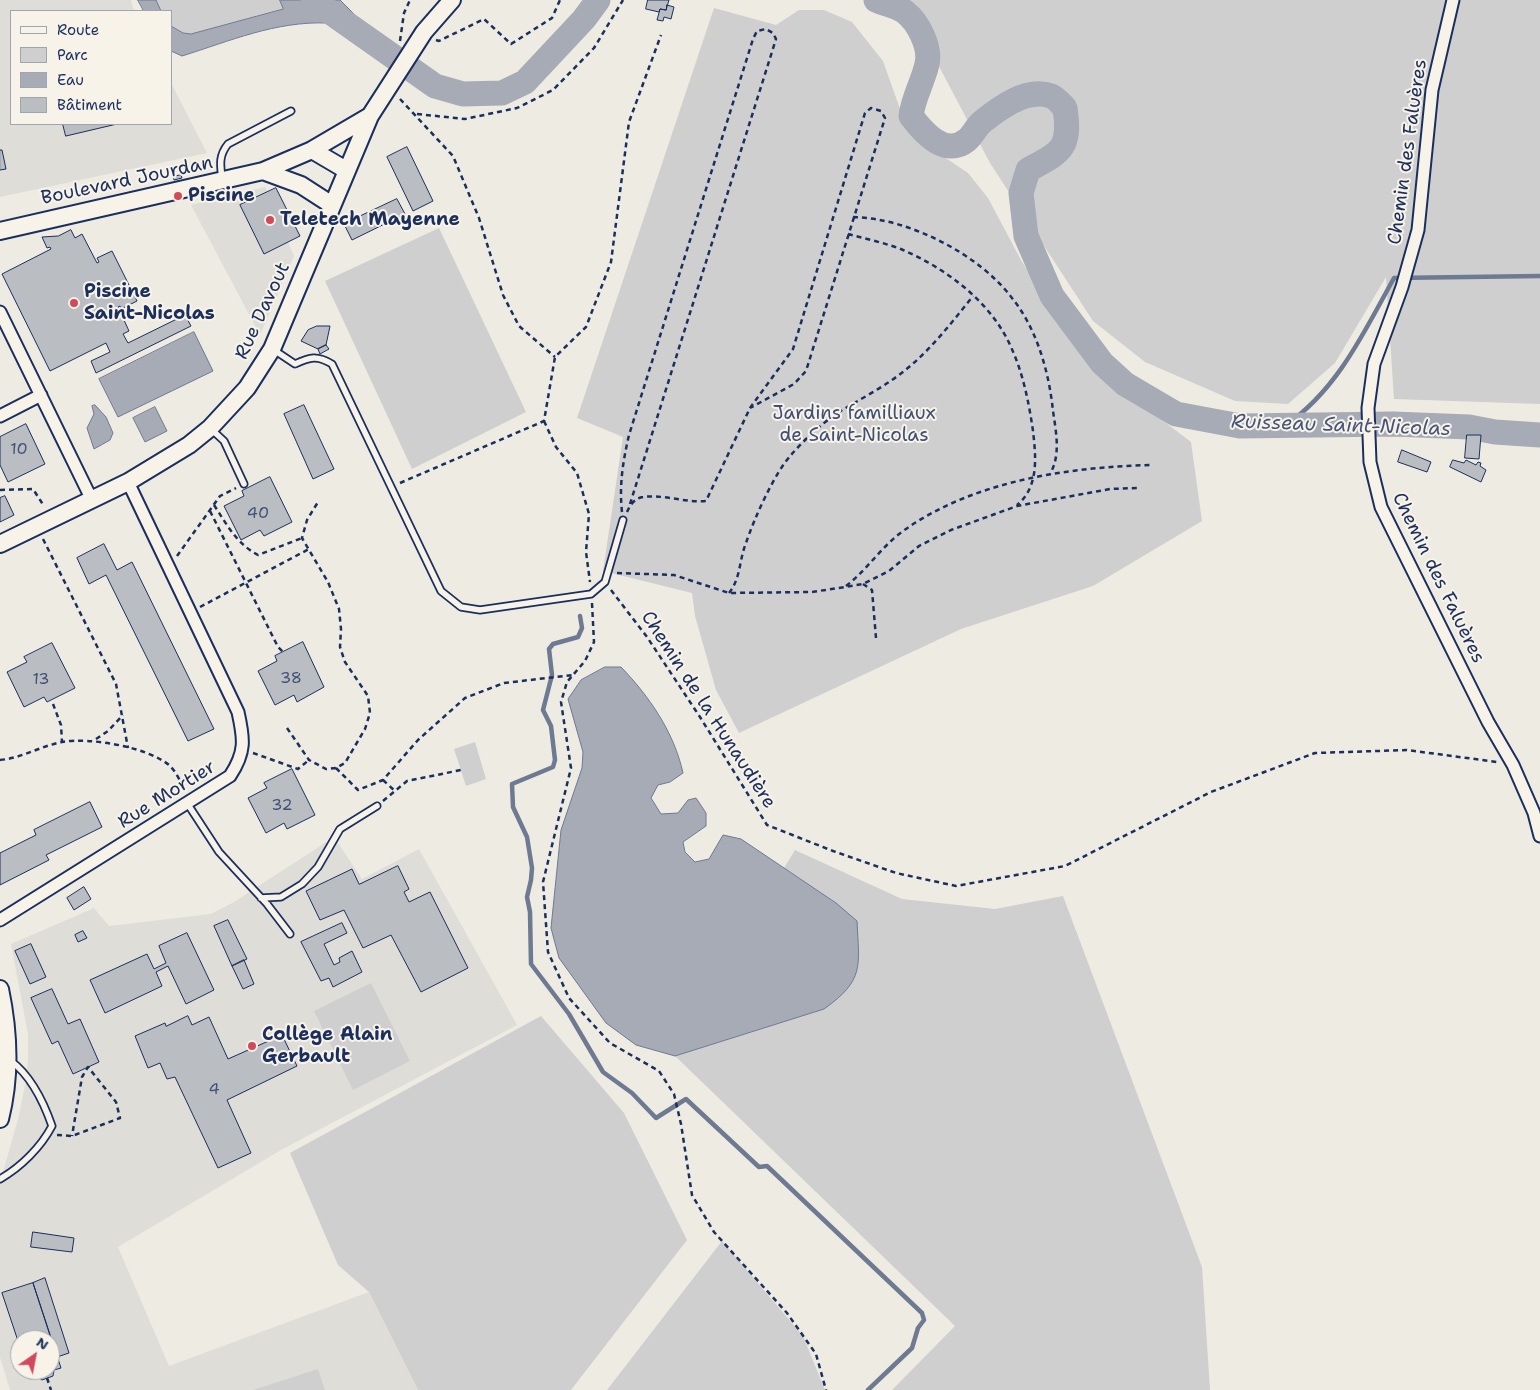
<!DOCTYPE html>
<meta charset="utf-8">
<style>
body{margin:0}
#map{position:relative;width:1540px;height:1390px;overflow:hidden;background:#eeebe2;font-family:"Shantell Sans",sans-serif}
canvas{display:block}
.legend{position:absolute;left:10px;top:10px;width:162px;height:115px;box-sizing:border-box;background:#f7f3e8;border:1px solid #9fa5b1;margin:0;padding:6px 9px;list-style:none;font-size:15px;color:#1b2f5e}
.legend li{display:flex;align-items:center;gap:10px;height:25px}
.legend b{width:25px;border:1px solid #9fa5b1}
.north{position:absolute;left:10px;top:1330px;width:50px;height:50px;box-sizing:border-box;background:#f7f3e8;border:1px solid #9fa5b1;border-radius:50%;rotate:33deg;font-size:14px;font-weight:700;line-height:20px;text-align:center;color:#1b2f5e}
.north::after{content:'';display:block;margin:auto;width:18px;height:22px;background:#d1495b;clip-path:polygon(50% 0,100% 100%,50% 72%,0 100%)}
</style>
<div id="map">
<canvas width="1540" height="1390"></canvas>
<ul class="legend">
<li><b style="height:6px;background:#f7f3e8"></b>Route</li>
<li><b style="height:14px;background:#cfcfcf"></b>Parc</li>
<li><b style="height:14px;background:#a6abb5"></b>Eau</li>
<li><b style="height:14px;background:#babdc2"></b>Bâtiment</li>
</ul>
<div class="north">N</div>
</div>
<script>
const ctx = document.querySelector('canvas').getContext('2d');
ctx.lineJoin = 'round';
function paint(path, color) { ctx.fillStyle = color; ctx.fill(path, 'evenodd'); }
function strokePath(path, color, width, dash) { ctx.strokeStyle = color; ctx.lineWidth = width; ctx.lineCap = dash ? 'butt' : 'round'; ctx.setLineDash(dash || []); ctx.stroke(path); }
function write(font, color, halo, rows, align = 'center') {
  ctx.font = font + ' "Shantell Sans",sans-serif'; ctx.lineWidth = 4; ctx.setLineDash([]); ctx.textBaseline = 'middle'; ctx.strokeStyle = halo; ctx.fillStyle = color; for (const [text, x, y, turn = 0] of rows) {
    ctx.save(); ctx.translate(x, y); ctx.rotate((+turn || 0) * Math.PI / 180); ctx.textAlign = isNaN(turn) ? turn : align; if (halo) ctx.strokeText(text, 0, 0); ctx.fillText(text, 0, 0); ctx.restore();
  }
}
const built = new Path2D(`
 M0,0H131L134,11H11V124H171V83L207,153L0,197Z
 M265,187L268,192L276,188L300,236L288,242L294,256L260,335L191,205Z
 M334,837L362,879L419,849L517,1025L281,1150L118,1247L169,1366L369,1292L418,1390H10L0,1357V1183L18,1119L26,1081L28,1058V1034L11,944L94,908L109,926L211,914L234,902ZM20,1340H50V1370H20Z`);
const green = new Path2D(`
 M156,0H280L284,8L191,34L183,33L171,26V11H161Z
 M904,0H1540V404L1394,399L1386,277L1335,363L1288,404L1235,401L1145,362L1093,321L990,163Z
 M714,8L776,25L799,10H824L852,22L883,61L900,109L913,136L968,173L988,198L1022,262L1090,365L1191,442L1202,521L1093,586L961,629L739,733L716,690L695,616L692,593L603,571L623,437L577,418Z
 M439,228L526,412L412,469L325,281Z
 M475,742L486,779L466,786L454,749Z
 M795,850L902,899L995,909L1063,896L1202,1267L1210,1390H892L955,1326L675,1056L824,1009L836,903L784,868Z
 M371,983L410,1061L353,1090L314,1011Z
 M541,1016L624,1113L687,1240L571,1390H418L369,1292L338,1265L290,1153Z
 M722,1241L803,1336L825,1390H607Z
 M318,1369L325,1390H253Z`);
const water = new Path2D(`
 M138,0H156L161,11H144Z
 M280,0H340L362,22L396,46L385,61L327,23C276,21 230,41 182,56L171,51V26L183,33L191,34L283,9Z
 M194,332L213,371L118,417L99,379Z
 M95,405L106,417L113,433L110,440L94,449L87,428L94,414L92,406Z
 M155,407L167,431L145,442L133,418Z
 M605,667H621C649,696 674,732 683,773L670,782L658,785L651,798L661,814L678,813L688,800L696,798L706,813V826L683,842L685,852L695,862L709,859L723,835L741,839L836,903L857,921C859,966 865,980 824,1009L675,1056L636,1045L606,1023L559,958L551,928L561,830L582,768L583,752L568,699L581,680Z`);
const stream = new Path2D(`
 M1286,425C1338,389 1364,332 1394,278L1540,276
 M580,616L582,628L578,637L553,644L549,649L552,675L543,710L551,726L555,760L553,767L512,784L513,807L527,837L532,868L531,880L527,897L530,912L531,964L569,1014L603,1072L632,1093L656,1118L686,1099L759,1167L767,1166L922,1313L924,1320L918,1328L912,1348L868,1390`);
const river = new Path2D(`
 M313,0L435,86L463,94L502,93L525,82L584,19L598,0
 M876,0C884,4 897,6 905,12C918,22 931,47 927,64C923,82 913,98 911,116C923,132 945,158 967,140C973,135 976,127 982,122C999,108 1027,87 1051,96C1056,98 1061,104 1065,108C1071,149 1061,152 1028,170L1021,193L1026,236L1052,296L1102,363L1125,384L1176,414L1240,426L1393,424L1469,427L1495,432L1540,435`);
const building = new Path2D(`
 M648,0H669L666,10L660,9L659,12L646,9Z
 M667,5L674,7L671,19L664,17L663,21L657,20L660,9L666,10Z
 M63,124H117L66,136Z
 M407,147L433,201L413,211L387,157Z
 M0,150H2L6,169L0,170Z
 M181,175L182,178L174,180L173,177Z
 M276,188L300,236L264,254L240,205Z
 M397,199L405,214L352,240L344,224Z
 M71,230L75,238L82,234L97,263L99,262L97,258L112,251L137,301L121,309L120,306L118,307L129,331L123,334L128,343L185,315L191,326L96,373L91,361L110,352L106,343L50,371L2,274L51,249L50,247L47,248L42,237L58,236Z
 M317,326H330L326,345L318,349L301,341L308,330Z
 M326,345L329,349L320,354L318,349Z
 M304,405L334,469L313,479L284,414Z
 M26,424L45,464L8,482L0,465V437Z
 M1467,435H1481L1479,459L1465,458Z
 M1402,450L1431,462L1427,472L1398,462Z
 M1453,460L1464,463L1466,460L1476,465L1478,462L1481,463L1480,466L1486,470L1481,482L1450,467Z
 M270,477L292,522L264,536L260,530L241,540L224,506L244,496L242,491Z
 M5,496L14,515L0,522V498Z
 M104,544L117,570L132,562L214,729L188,741L106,575L89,584L77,558Z
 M303,642L324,687L297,702L294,695L275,705L258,671L277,661L275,656Z
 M52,643L75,688L47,702L44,697L24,707L7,672L27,662L24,657Z
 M292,769L315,815L287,829L284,823L266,833L248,798L267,788L264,783Z
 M90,802L102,827L46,855L49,860L0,885V853L36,835L34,830Z
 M398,866L409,889L404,892L409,902L430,892L468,968L421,992L391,935L363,948L344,910L320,920L306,891L352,869L359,884Z
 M84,887L91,899L74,910L67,898Z
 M228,920L247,959L232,966L214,926Z
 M342,923L347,933L324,944L334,965L340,962L339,958L352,951L362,972L333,987L329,978L321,981L301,942Z
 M83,931L87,938L78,942L75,935Z
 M187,933L214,990L186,1004L168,966L156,972L162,986L105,1013L90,980L147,954L154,969L166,963L159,946Z
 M31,944L46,977L30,984L15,951Z
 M244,960L254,984L243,989L232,966Z
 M52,989L68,1024L80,1019L99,1062L73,1074L58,1041L52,1044L31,998Z
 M188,1016L192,1025L209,1017L228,1059L282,1035L297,1066L227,1100L251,1153L218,1168L175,1077L167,1079L160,1063L148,1068L135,1036L165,1023L166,1026Z
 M33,1232L74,1238L72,1252L31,1247Z
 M45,1278L69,1353L57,1357L33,1283Z
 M33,1283L61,1368L54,1370L53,1376L42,1380L37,1376L30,1379L27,1370H50V1340H20V1347L2,1293Z`);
const path = new Path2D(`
 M436,40L439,41L484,19L511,44L552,18L560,0
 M400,41L404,13L410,0
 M400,99L453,156L479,218L503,295L519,326L555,357
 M417,114L465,119L517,108L553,90L594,48L623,0
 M853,217C908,218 979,254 1012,298C1037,329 1049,372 1053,411C1056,432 1061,455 1050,474
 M848,234C866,239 886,243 903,250C947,269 991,302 1011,347C1023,373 1029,403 1033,431C1036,457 1039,487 1017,505
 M544,421L556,447L577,473L589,514L586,552L590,582
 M400,483L544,421L555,357L586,327L611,262L629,122L661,35
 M0,490L33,489L44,506
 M214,505C227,525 237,544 258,555L302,538
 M210,511L278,647L283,652
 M622,512C619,485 623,461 629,435L753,39L757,31L766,29L773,33L776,39L630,504
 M627,512C630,505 635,498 643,497C663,494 685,503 706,501L750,408L793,349L865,113L871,108L881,111L885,118L806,371L794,384L750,408
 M43,539L116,684L128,748
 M177,556L220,496L236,488
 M617,573L674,575L729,593L812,592L845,587L863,584L889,571L919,546L951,530L1017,506L1110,489L1138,488
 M863,584L872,590L876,638
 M846,586C867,570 881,547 903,531C973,481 1068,467 1152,465
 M611,590L647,637L700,717L767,825L833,851L896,873L956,886L1065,866L1211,792L1315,753L1407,750L1497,762
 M729,593C741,578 739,560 746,543C754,519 774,474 791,455C804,440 821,424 839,412C862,398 888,385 909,367C933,347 953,321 973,296
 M592,603L594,642L585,661L567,682L561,702L571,768L543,882L548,952L569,998L610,1043L659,1071L674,1094L681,1124L692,1195L714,1232L787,1313L816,1354L826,1390
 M200,607L309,549
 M53,704L61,725L62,742
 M287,728L309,760L326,769L336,768L345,763L365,729L370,713L368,696L345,662L340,647L341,629L339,609L328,582L302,538L307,520L318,502
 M96,739L108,731L123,715
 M253,753L298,769L309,760
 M0,760C22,758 41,746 62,742C90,737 147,747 169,765C176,771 181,783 185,791
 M336,768L358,790L383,780L418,740L465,698L504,683L573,675
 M383,780L395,791
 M383,801L407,781L461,770
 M57,1135L72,1136L120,1118L116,1102L88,1067L82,1077L72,1136
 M47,1378L51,1390`);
const lane = new Path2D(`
 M222,178C220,164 219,155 228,144L291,111
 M274,350L295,364C310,357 317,355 332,364L441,591L461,607L480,610L591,594L605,582L623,520
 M211,429L224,441L244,484
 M187,803L219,852L267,904L290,934
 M261,898L281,897L302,884L318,867L340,829L377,806
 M0,1179C21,1167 41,1147 52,1126C44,1103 31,1076 11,1061`);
const street = new Path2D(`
 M1453,0L1432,90L1418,230L1402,287L1374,364L1368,408L1370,462L1381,507L1488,722L1513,765L1534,813L1540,836
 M0,312L91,498
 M0,416L41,395
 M0,920L230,776C246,752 244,739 238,712L128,482`);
const secondary = new Path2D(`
 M312,150L346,170
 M263,171L301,185L332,205
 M0,231L263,171L312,150L370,116
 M0,544L128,482L189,445L210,428L247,388L272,349L370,116L424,32L452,0
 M0,989C9,1032 11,1076 0,1119`);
const markers = [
 [178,196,5,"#d1495b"],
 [270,220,5,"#d1495b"],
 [74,303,5,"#d1495b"],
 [252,1046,5,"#d1495b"]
];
const numberNames = [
 ["10",19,450],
 ["40",258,514],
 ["38",291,679],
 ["13",41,680],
 ["32",282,806],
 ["4",214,1090]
];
const streetNames = [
 ["Chemin des Faluères",1408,152,-82],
 ["Boulevard Jourdan",127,181,-12],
 ["Rue Davout",263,311,-65],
 ["Chemin des Faluères",1438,578,64],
 ["Chemin de la Hunaudière",708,710,57],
 ["Rue Mortier",167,795,-32]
];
const poiNames = [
 ["Piscine",188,196],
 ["Teletech Mayenne",280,220],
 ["Piscine",84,292],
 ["Saint-Nicolas",84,314],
 ["Collège Alain",262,1035],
 ["Gerbault",262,1057]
];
const parkNames = [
 ["Jardins familliaux",854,414],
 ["de Saint-Nicolas",854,436]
];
const waterNames = [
 ["Ruisseau Saint-Nicolas",1341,426,2]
];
paint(built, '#deddd8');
paint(green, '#cfcfcf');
paint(water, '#a6abb5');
strokePath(water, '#6e7992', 1);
strokePath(stream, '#6e7992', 4.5);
strokePath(river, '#a6abb5', 25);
paint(building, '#babdc2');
strokePath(building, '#1b2f5e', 1);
strokePath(lane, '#1b2f5e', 9);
strokePath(street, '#1b2f5e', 15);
strokePath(secondary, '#1b2f5e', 20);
strokePath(path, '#1b2f5e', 2.5, [5, 4]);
strokePath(lane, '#f7f3e8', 5.5);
strokePath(street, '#f7f3e8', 11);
strokePath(secondary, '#f7f3e8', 16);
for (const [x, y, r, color] of markers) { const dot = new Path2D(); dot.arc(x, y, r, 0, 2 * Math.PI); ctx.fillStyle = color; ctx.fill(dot); strokePath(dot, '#f7f3e8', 2); }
write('16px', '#435277', null, numberNames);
write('19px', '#1b2f5e', '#f7f3e8', streetNames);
write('bold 19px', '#1b2f5e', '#f7f3e8', poiNames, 'left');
write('19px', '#3f4f75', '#f7f3e8', parkNames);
write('italic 20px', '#455478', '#f7f3e8', waterNames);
</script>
